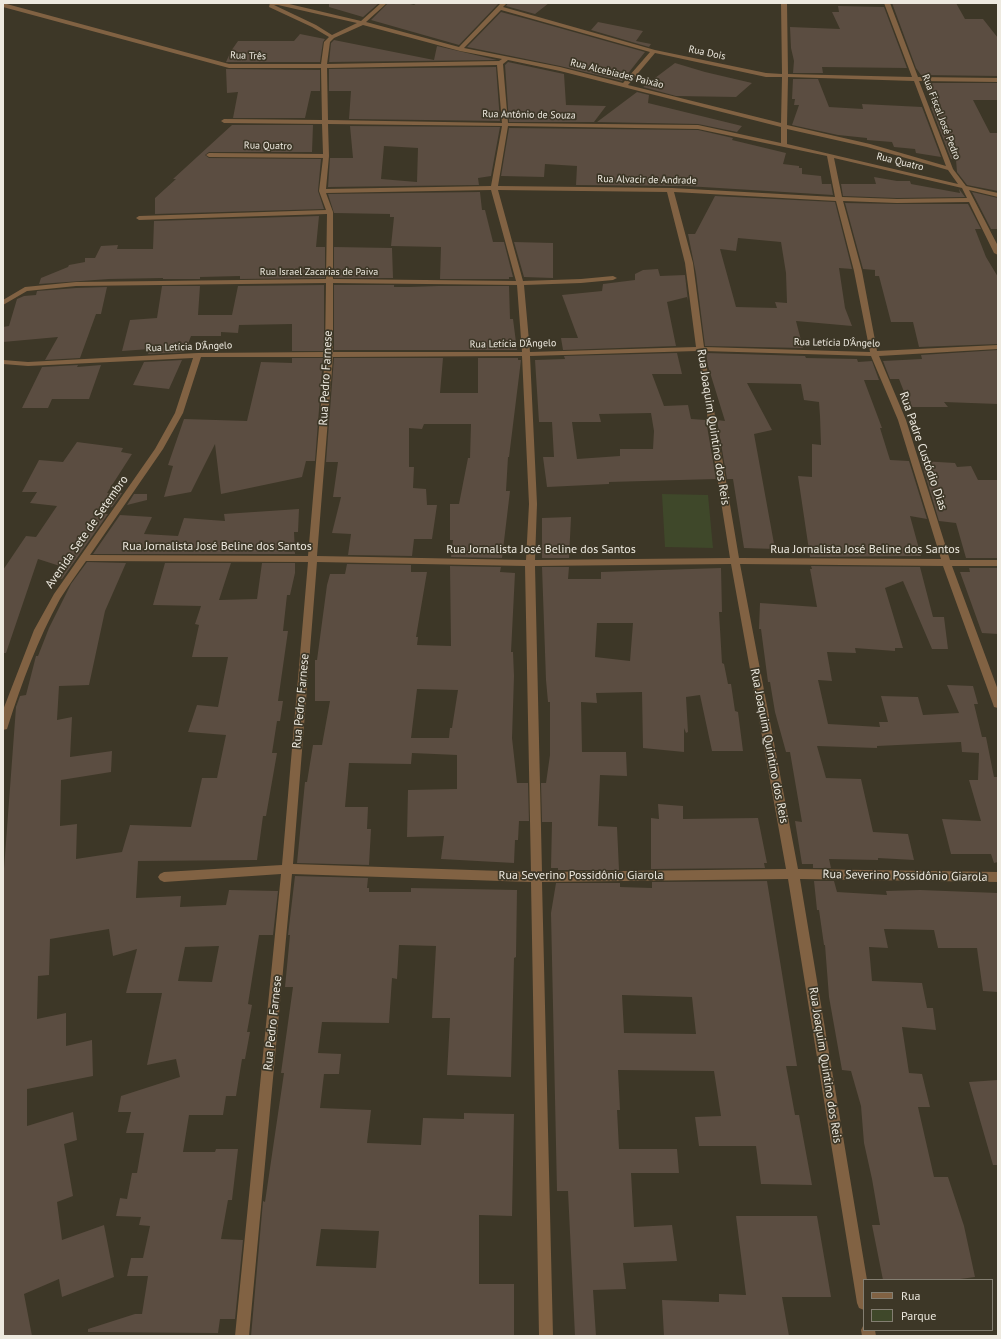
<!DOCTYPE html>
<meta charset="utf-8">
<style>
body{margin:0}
#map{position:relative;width:1001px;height:1339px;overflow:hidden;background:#3d3727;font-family:"PT Sans",sans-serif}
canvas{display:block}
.frame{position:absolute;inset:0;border:4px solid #ede9df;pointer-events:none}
.legend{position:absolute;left:863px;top:1279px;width:130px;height:52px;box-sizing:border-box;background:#3d3727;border:1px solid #837e71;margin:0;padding:5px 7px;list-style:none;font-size:12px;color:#ede9df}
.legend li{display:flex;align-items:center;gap:8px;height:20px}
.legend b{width:20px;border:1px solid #837e71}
</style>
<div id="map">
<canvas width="1001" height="1339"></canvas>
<div class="frame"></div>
<ul class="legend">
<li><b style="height:5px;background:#816243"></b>Rua</li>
<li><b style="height:11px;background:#3f482a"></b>Parque</li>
</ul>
</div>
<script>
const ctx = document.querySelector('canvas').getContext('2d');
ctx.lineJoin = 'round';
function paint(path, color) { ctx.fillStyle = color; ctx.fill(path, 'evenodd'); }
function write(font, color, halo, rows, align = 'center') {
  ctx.font = font + ' "PT Sans",sans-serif'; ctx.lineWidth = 3.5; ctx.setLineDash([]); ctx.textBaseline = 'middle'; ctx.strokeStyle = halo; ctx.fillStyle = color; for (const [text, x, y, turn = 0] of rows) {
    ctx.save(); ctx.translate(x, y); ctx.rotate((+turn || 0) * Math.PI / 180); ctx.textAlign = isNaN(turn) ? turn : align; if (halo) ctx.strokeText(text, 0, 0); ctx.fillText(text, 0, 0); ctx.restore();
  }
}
const green = new Path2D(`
 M662,494L708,495L713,548L665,547Z`);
const building = new Path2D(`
 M329,3H379L363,17L329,7Z
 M388,3H406L414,5L417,3H499L459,45L371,20Z
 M508,3H549L535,14L506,6Z
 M892,3H956L965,19H983L998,38V76L921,75L916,68Z
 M838,6L884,7L907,68L822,67L823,73H793L794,61L791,48L790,27L840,29L832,12H839Z
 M501,12L531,20L645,52L622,81L560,66L467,47Z
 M598,22L643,31L636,41L651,44L649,47L591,30Z
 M300,34L325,39L323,42L320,62H226L231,51L238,41H294Z
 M334,40L434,60L437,46L497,60L329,62L331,43Z
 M508,62L564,74L566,105L606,106L594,122H509L505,65Z
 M675,63L705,72L752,83L736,97L676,96L643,87Z
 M496,67L500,121L349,119L351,91H329V69Z
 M226,69L320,70V91H311L305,118H233L238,92L227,93Z
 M793,79H818L829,107L863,109L862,104L922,107L941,157L916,153L915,149L894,147L892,142L867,140V138L838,135L792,125L799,105H794L795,99H792Z
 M925,83H998V100H973L990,133H998V191L967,185L957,172L956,160L951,159L931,107H935Z
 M637,92L649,95L648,103L742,126L737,132L698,124L597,122Z
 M232,125H313L312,152H209L205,155L209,158L321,159L318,191L324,209L155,214V198L176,179H173Z
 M350,126L500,127L491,176L478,178L479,185L328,187L330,158H353ZM384,146L418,148L417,182L381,179Z
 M509,128L698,130L733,138L732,140L786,153L783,164L799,166V168H802V174L821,176L822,184H831L833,195L686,186L576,185L577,166L545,164L544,177L501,176Z
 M874,177L897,181H910L911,184L960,193L959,189L965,197L897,198L843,196L841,184H876Z
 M480,192L482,210H485L493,242H504L513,277H509V279H440L441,247L391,246L394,217H390V214L334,213L328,194Z
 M972,192L998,198V229H991Z
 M715,196L835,202L852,269L839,268L845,308L852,326L796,321L803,348L705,346L696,274L688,234H695ZM738,238L781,242L786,273L787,303L775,302L777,308L736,307L720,249L736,251Z
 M845,203L897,204H968L981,229H975L986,257L998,277V344L919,347L913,322H891L879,276H875V270L863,269Z
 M319,216L316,247H325V278L240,279V276L200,277V279H163V278L109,279L39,284L41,278L68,267L69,265L85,262V258H95L101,246L118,245L117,249H153L154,221Z
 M514,242L553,243V278L524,277Z
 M334,247L392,248L393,278H334Z
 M658,269L660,276L685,275L688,301L687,297L667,302L676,346L563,350L561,338H578L562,295L602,291L603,284L635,280V274L643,270Z
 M324,285V351H292V324L239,325L238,333L221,332V336H191L185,352L148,354L150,349L122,351L130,320L157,318L162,286H200L198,315H232L238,286Z
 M334,285H394V287H409L438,286H509L510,319H513L517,350H334Z
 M107,287L101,314H96L80,358L45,360L58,337L3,342V327L9,326L17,299L24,296L36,295L37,291L76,288Z
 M998,350V404L944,402L948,407H910L899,379H890L883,361L922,359L921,355Z
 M677,353L682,374H652L664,406L688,405L691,419L706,420L716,479L609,482V484L547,487L543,457H554L552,422H539L535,360L565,359L564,356ZM651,413L654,431L653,449H620V456L577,459L572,422H601L599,414Z
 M706,353L805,356L806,358L857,359L858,362L872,361L879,380H864L882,428H880L890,460L909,461L927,519L910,516L921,556L810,557L798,476L812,477V444L821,445L820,416L819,402L804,400L801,384L747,383L772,430L754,434L775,549L744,548L733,479H727L717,420L725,421L708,366Z
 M292,358H323L315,461H306L302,477L221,494L215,444L191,492L164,497L173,466L168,465L184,419L247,421L261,362L292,363Z
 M334,358H443L440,393H478V358H518V360H521L509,457H508L506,491H510L502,558L451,557L453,540H450V504H459L468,458H470L471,424H424L422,429L409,428V467H414L413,488L426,489L427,505H437L432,539H414L412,556L348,555L351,534L332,533L341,497H333L338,462H326Z
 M182,360L169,389L133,385L144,362Z
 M78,365L77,367L101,365L89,399H52L48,408H22L42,367Z
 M77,442L123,448L121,452L132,454L107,493H122L112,507L99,510V514H108L62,579L57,578L60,566L38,559L6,653H3V570L26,536L36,537L57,506L30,503L37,492H22L39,460L63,462Z
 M921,461L955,463L957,467L971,466L978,480H998V558H966L956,523L939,521Z
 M134,494H147V500L127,505Z
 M299,509L298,532H294L295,554H93L120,515L152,517L144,534L178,536L184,518L225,521L224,514Z
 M571,517L569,558H542V518Z
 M87,562L126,563L105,611L89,685L59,686L57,720L72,717L70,757L112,751L111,772L61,780L60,826L77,824L76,859L122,852L130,825L191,827L202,778H217L226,735L188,732L197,705L218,707L228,657H192L199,625L195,624L201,606L153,605L165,563H231L219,600L257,599L262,563H295V573L290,595H287L283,631H288L278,701H283L280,721H277L272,753H277L266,816H263L257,860L138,861L136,898L181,896L180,907L226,905L229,890L278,891L273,935H259L248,1004L252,1005L247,1032H250L245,1059H242L236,1096H226L223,1115H189L183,1152H215L216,1149H238L232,1200H228L221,1239L243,1240L235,1319H220L218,1333L88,1332V1329L135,1314H142L148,1276H127L131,1258H143L150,1226L139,1225L141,1217L116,1216L120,1198L127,1199L132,1173H137L144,1133H126L131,1112H118L121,1096L180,1077L176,1059L147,1065L162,993H126L137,949L113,956L109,929L50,939L49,975L38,976L37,1019L66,1013V1046L92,1040L93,1076L27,1089V1126L73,1112L77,1140L64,1144L73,1196L57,1202L62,1240L104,1225L114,1277L62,1297L59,1279L24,1294L32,1336H3V882L16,707L20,696L26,695L36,656H38L49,628L71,584ZM219,946L212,982L178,981L185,947Z
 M347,564L411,565V572H427L416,637H418L417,645L451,646L450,566L501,567L500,572L515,573L511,652H513L514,676L512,738L517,783H528L529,821H519L518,840H515L514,863L441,859L444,836L407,837L408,790L457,789V755L412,753L411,764L349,763L345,807H368L367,829H371L369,865L297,863L305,782H307L313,745H322L330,701H315V660H317L327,585L330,574H345ZM417,689L458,690L452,728H450L449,738H411Z
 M811,566L920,567L933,617H944L948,649H932L903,581L885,588L903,648H895V651L855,648L856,653L827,652L832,681L818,680L828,724L880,727L879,722H888L881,696L918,697L923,715L959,713L947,685L973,686L978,704H974L982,737H986L994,777H998V862L994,863L991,854H951L942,819L981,821L969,780H978L979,753L962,752L961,742L877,746V748L817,746L826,778L861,779L873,832L908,834L914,860L878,858V860L829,859L831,868H813V864H802L795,821L802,822L790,752H786L775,712L770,682H768L761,629H759L760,603L817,607L810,569H812Z
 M542,567H569L568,579H601V572L721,568L722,612H719L722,663L724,664L728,684H731L735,711L738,712L743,751H712L700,695L686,697L688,732L686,733L684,728V752L643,748L642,692L596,693L597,703L581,702L582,752H626L627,776L600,775L598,826L617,827L619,870H558V868H551L552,822H542L541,783H546L550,755V702H548L546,680ZM597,623H633L630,661L595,657Z
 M969,568H998V634L982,633L960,572H970Z
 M658,804L683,806V819L758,818L767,863H764L765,868L651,869V818L659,819Z
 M295,876L368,878L367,888H369V892H411V888L517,890L516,957L514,958L511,1077L447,1075L450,1018H432L436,946L399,945L397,979L392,978L389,1023L322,1022L318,1053L341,1054L339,1074H324L320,1108L371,1110L367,1143L421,1145L423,1118L464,1119V1113L514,1114L512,1216L479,1215V1284H514V1336H251L263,1201L265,1202L284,1073H281L293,987H285L290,935H288ZM321,1229L379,1231L376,1268L316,1266Z
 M767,881L797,1066H786L795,1115H799L812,1185L761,1184L756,1146H699L695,1117L721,1116L714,1071L618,1070L620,1110H617L619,1149H677L679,1173H631L634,1227L672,1225L677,1261L623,1263L626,1289L593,1290L596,1336H575L568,1191H557L551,913L556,883H620V887L652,888V882ZM622,995L692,997L696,1034L624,1033Z
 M814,881H834L837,892L887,895L886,891L920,890L998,893V992L983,991L977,948H938L934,930L884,929L888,948L869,947L872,981L922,983L927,1008H933L936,1030L902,1027L909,1073L922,1074L930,1107H918L934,1177H948L964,1226L975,1277L953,1280H883L872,1225H880L872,1179L864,1143L861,1106L851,1071L842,1070L829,997L825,945H824L819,910H817Z
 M998,1080V1165H993L969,1082Z
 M736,1216H817L831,1297H782L789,1336H664L662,1300L719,1302V1294L746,1295Z`);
const minor = new Path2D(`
 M3,3L229,64H321L324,42L329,37L312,27L269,7L270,3H285L361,21L381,3H387L366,22L459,47L501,3H507L503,7L655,50L766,73L782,74L781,3H787L788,74L912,77L884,3H890L918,77L998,78V82L919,81L953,169L966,186L998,193V197L969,190L998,246V255L994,253L969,202L897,203L843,201L862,271L877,351L998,345V349L879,356L906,420L950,560H998V566H952L998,690V708L994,707L993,704L943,566L740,564L798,869L998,872V882L800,879L867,1280H864V1310L859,1308L857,1303L788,879L542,882L553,1336H539L531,882L292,874L249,1336H235L281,874L164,882L160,880L158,877L160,874L164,872L282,865L308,562L86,561C77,574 68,586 60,599C38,639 22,682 8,726L7,729L3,730V710L34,630L54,594L155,449L175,413L193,358L28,366L3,364V360L28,362L198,353L325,352L326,283L76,286L27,291L3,305V300L25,287L76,282L326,279L327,214L139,220L136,218L139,216L326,210L319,191L323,158L209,157L206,155L209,153L323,154L322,124L224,123L221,121L224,119L322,120L321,68H229L3,7ZM278,5L357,23L332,35L316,25L274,5ZM501,10L650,52L623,83L560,67L464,48ZM363,25L460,51L502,59L499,61L327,64L330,42L334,38ZM655,53L766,77H782L781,123L628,85ZM508,60L560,71L781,127V143L698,125L508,123L503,64ZM497,65L502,123L328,120L327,68ZM788,77L914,81L946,166L870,144L787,125ZM328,124L502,126L491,186L326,189L329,156ZM508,126L698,129L827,156L835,197L672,188L498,186ZM787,129L867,147L948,170L958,184L787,144ZM834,158L962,188L967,198L897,199L842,197ZM491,190L516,281L333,279V212L326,193ZM498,190L667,192L685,263L696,347L530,352L524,285L581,283L613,280L617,278L613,276L581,279L523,281ZM674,192L836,201L854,271L870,352L704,347L693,263ZM333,283L517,285L522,352H333ZM697,351L730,558L535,560L537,504L530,356ZM704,351L871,356L898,420L941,559L739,558ZM522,356L529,504L526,560L317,556L333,357ZM201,357H325L308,556L90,555L163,449L183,413ZM317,562L525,566L531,872L293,864ZM731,564L786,869L542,872L535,566Z
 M864,1324V1330H875L876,1336H862L861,1330Z`);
const farStreetnames = [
 ["Rua Dois",707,53,12],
 ["Rua Três",248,56,2],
 ["Rua Alcebíades Paixão",617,74,14],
 ["Rua Antônio de Souza",529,115,1],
 ["Rua Fiscal José Pedro",941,117,69],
 ["Rua Quatro",268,146,1],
 ["Rua Quatro",900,162,14],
 ["Rua Alvacir de Andrade",647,180,1],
 ["Rua Israel Zacarias de Paiva",319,272],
 ["Rua Letícia D'Ângelo",837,343,1],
 ["Rua Letícia D'Ângelo",513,344,-1],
 ["Rua Letícia D'Ângelo",189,347,-2]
];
const streetNames = [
 ["Rua Pedro Farnese",326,378,-87],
 ["Rua Joaquim Quintino dos Reis",713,427,81],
 ["Rua Padre Custódio Dias",923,451,71],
 ["Avenida Sete de Setembro",87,532,-55],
 ["Rua Jornalista José Beline dos Santos",217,547],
 ["Rua Jornalista José Beline dos Santos",541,550],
 ["Rua Jornalista José Beline dos Santos",865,550],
 ["Rua Pedro Farnese",301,701,-85],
 ["Rua Joaquim Quintino dos Reis",769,746,79],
 ["Rua Severino Possidônio Giarola",581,876],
 ["Rua Severino Possidônio Giarola",905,876,1],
 ["Rua Pedro Farnese",273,1023,-84],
 ["Rua Joaquim Quintino dos Reis",825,1065,81]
];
paint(green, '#3f482a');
paint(building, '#5b4d41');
paint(minor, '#816243');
write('10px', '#ede9df', '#3d3727', farStreetnames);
write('12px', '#ede9df', '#3d3727', streetNames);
</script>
